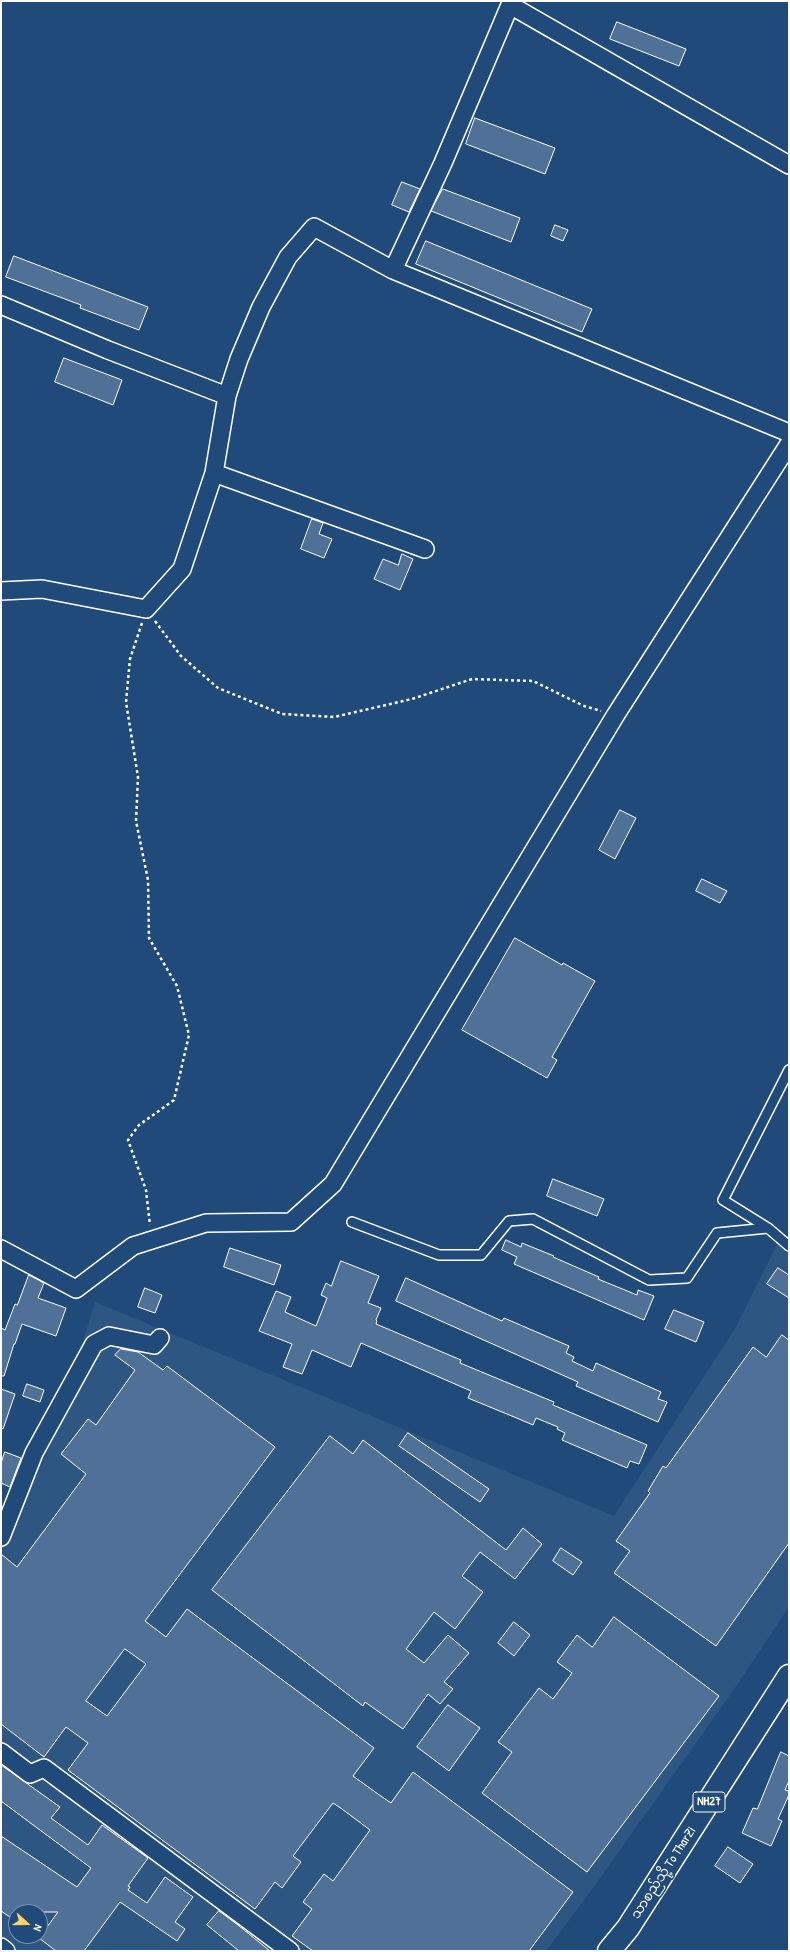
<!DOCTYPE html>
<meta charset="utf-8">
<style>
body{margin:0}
#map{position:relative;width:790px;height:1952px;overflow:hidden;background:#1f4a7a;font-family:"Patrick Hand",sans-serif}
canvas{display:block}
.frame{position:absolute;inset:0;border:2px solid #fff;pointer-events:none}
.north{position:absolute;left:8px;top:1904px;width:40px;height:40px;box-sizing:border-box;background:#1f4a7a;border:1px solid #7992af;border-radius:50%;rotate:111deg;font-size:11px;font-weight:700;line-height:16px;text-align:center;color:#fff}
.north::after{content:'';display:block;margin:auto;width:14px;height:18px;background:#ffd166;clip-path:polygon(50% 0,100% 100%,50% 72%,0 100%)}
</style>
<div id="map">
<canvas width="790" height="1952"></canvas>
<div class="frame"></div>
<div class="north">N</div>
</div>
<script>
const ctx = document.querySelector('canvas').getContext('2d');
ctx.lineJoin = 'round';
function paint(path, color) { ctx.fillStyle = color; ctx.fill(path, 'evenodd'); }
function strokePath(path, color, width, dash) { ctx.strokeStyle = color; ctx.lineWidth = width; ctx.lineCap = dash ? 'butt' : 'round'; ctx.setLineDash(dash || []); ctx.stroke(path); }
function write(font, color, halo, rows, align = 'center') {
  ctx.font = font + ' "Patrick Hand","Noto Sans Myanmar",sans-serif'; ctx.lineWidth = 3; ctx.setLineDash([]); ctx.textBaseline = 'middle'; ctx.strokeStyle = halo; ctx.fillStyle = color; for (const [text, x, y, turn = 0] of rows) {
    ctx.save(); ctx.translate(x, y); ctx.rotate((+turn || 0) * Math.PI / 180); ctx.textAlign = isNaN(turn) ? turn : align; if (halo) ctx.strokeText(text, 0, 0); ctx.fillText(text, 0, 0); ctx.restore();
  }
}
const built = new Path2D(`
 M777,1244L789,1253V1607L735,1688L593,1888L546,1951H1V1545L54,1437L95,1302L614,1516L736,1327ZM16,1912H40V1936H16Z`);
const building = new Path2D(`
 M617,22L686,49L679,66L610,39Z
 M475,118L555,148L545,174L466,144Z
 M402,182L420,189L409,212L392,205Z
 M443,189L520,218L511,242L431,211Z
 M555,225L568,230L563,241L551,236Z
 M426,241L592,309L582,332L416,264Z
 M14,256L148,307L139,330L80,308L81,305L6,277Z
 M64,358L122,380L113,405L55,382Z
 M312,519L323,523L319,534L332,539L324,558L301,549Z
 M402,554L413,559L400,590L374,579L383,559L398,565Z
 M620,810L636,818L615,859L599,850Z
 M702,879L727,891L720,903L696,891Z
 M515,938L562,965L563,963L595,981L552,1057L557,1060L547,1078L462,1030Z
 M553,1179L604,1199L597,1216L547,1196Z
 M506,1240L521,1247L522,1243L554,1256L553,1257L599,1277L598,1279L637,1295L638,1290L654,1296L644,1320L514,1264L517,1257L502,1250Z
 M230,1248L281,1265L274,1285L224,1267Z
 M341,1261L379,1276L368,1303L381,1308L376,1320L377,1321L376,1324L461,1360L460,1363L554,1402L553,1405L647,1445L639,1464L630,1461L627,1468L562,1440L565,1433L557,1429L558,1427L536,1418L533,1425L519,1419L468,1398L471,1391L361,1343L351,1367L312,1350L302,1374L283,1367L292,1344L259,1331L276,1291L291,1297L285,1312L316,1326L327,1298L321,1295L326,1283L331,1286Z
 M778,1268L789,1275V1298L767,1284Z
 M29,1275L44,1283L38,1298L66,1308L56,1336L22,1324L15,1344H14L4,1376H1V1328L5,1330L15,1304L17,1305Z
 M406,1278L502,1321L504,1318L569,1346L566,1353L574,1357L572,1361L593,1371L596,1363L661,1392L658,1399L667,1402L658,1422L576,1386L578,1382L396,1301Z
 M145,1288L162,1295L155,1313L138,1307Z
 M674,1310L704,1322L696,1342L665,1329Z
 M782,1335L789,1340V1543L716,1646L614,1573L630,1551L616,1541L650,1493L648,1491L663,1466L666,1468L753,1347L766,1357Z
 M121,1349L138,1352L163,1370L167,1366L275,1447L145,1621L166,1637L187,1609L374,1748L353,1776L378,1794L391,1803L413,1772L573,1892L529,1951H313L292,1936L312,1909L303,1902L324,1874L333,1881L370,1830L342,1809L333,1803L293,1856L301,1862L282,1888L275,1882L255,1909L68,1770L88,1743L66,1727L44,1757L1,1724V1554L17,1567L86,1474L61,1454L88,1419L96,1425L135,1370L115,1355ZM125,1649L146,1664L107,1716L86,1701Z
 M27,1384L44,1390L40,1402L23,1396Z
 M1,1389L15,1394L3,1429L1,1428Z
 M408,1433L489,1489L480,1502L399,1446Z
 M330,1436L353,1454L363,1440L506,1550L523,1528L542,1544L515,1579L480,1552L462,1576L483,1592L455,1629L434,1612L406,1649L424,1663L448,1635L469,1653L444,1682L453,1689L440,1704L428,1694L403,1729L365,1702L363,1706L212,1590Z
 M5,1452L21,1458L10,1487L1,1483V1464Z
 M561,1548L582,1562L573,1575L553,1561Z
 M614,1617L719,1696L587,1872L482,1793L512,1752L498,1742L539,1688L553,1699L572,1673L557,1662L577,1635L592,1647Z
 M514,1622L530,1635L514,1656L498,1643Z
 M448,1705L480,1728L449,1771L417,1747Z
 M781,1752L789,1756V1781L785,1790L789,1791V1795L778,1819L782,1821L771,1846L742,1833L753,1808L757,1809Z
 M1,1765L60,1807L51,1818L88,1845L102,1825L148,1858L128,1886L130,1887L128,1890L147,1903L165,1877L193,1897L175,1922L185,1929L177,1941L120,1902L84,1951H56L39,1938L58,1912H16V1921L1,1911V1836L77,1887L91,1868L1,1801Z
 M728,1847L753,1864L740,1883L715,1866Z
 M219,1911L238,1925L270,1951H239L207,1925Z`);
const path = new Path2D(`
 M155,621L181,656L218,688L282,714L334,717L412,699L472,679L533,681L584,706L601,711
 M142,623L130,659L126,702L138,777L136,821L148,880L149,938L177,986L189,1035L174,1100L139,1125L128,1140L146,1190L150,1225`);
const lane = new Path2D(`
 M352,1222L439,1255H481L509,1221L533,1219L649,1280L687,1278L717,1233L768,1228L789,1246
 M768,1228L723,1200L789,1070`);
const street = new Path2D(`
 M511,1L510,5L789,165
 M393,270L789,433
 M1,305L108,350L227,396
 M425,549L214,473L227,396L239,359L261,307L288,257L314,227L393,270L443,163L510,5
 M1,591L42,589L146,609L182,569L214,473
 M1,1249L76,1289L133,1246L206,1223L291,1222L333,1184L615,716L789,444
 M1,1537L34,1453L94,1344L109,1336L154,1345L160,1338
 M1,1752L30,1774L44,1768L290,1951
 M1,1947L6,1951`);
const highway = new Path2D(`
 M609,1951L628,1928L789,1676`);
const shields = [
 [709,1802,32]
];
const shieldNames = [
 ["NH27",709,1802]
];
const streetNames = [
 ["သာစည်သို့ To TharZi",664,1873,-57]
];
paint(built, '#2e5683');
paint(building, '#507197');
strokePath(building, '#fff', 1);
strokePath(lane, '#fff', 12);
strokePath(street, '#fff', 20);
strokePath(highway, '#fff', 25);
strokePath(path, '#fff', 2.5, [3, 3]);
strokePath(lane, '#1f4a7a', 9);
strokePath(street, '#1f4a7a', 17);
strokePath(highway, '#1f4a7a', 22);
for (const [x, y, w] of shields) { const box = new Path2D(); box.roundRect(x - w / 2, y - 10, w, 20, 3); ctx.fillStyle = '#1f4a7a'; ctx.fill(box); strokePath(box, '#fff', 1); }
write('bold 12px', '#fff', null, shieldNames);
write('13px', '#fff', '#1f4a7a', streetNames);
</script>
